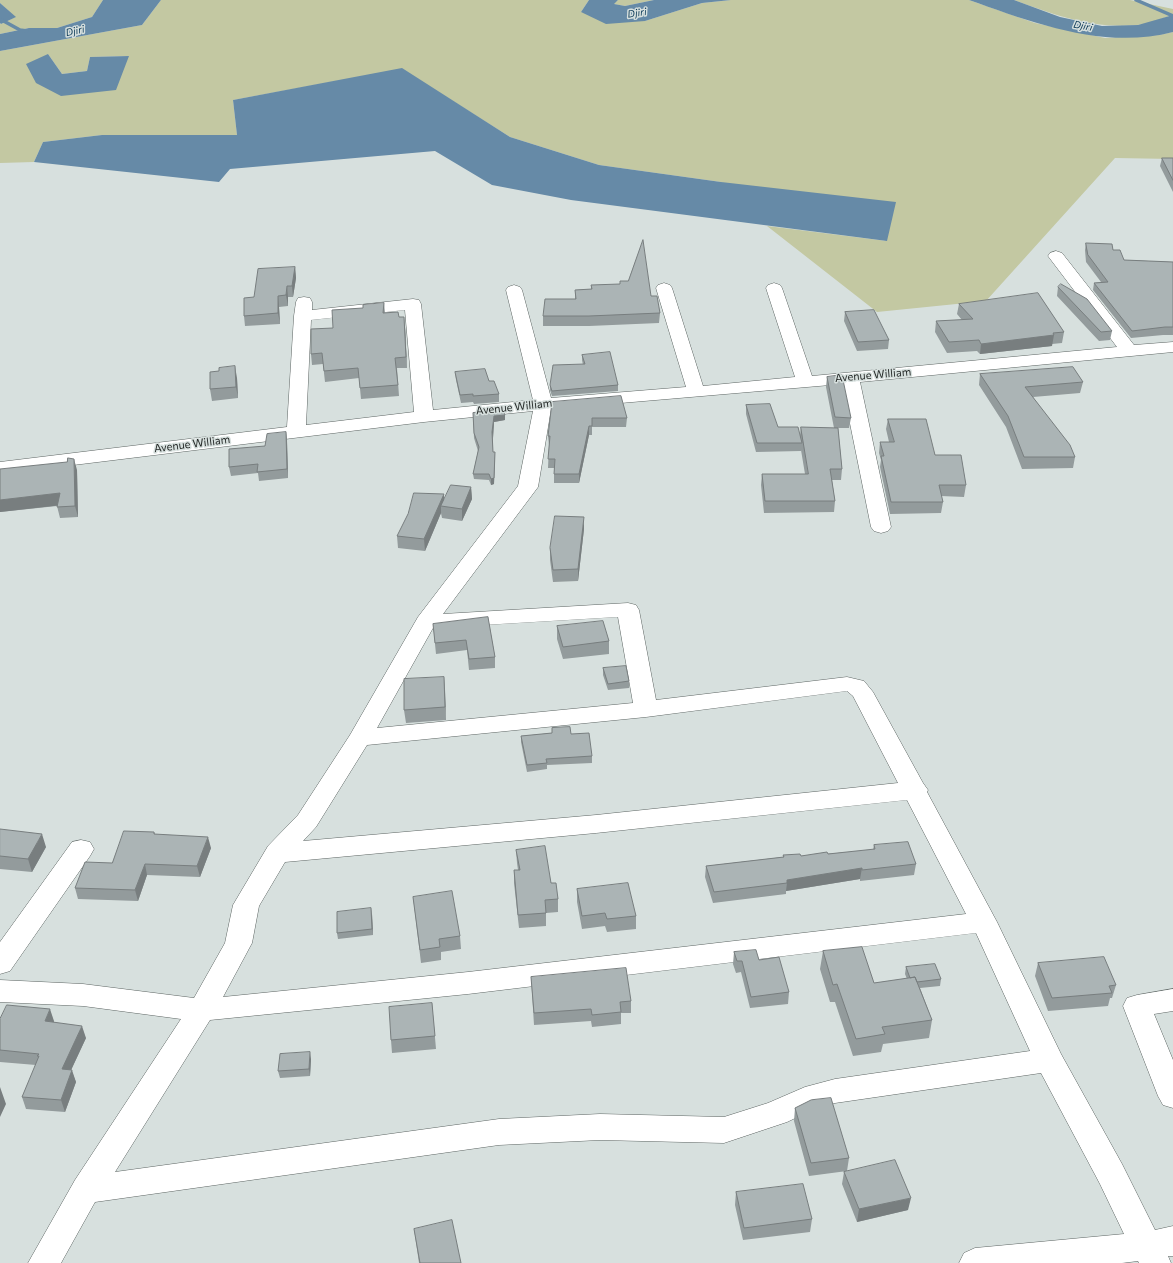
<!DOCTYPE html>
<style>
body{margin:0}
canvas{display:block;background:#d7e0de}
</style>
<canvas width="1173" height="1263"></canvas>
<script>
const ctx = document.querySelector('canvas').getContext('2d');
ctx.lineJoin = 'round';
function paint(path, color) { ctx.fillStyle = color; ctx.fill(path, 'evenodd'); }
function strokePath(path, color, width, dash) { ctx.strokeStyle = color; ctx.lineWidth = width; ctx.lineCap = dash ? 'butt' : 'round'; ctx.setLineDash(dash || []); ctx.stroke(path); }
function write(font, color, halo, rows, align = 'center') {
  ctx.font = font + ' Commissioner,sans-serif'; ctx.lineWidth = 3; ctx.setLineDash([]); ctx.textBaseline = 'middle'; ctx.strokeStyle = halo; ctx.fillStyle = color; for (const [text, x, y, turn = 0] of rows) {
    ctx.save(); ctx.translate(x, y); ctx.rotate((+turn || 0) * Math.PI / 180); ctx.textAlign = isNaN(turn) ? turn : align; if (halo) ctx.strokeText(text, 0, 0); ctx.fillText(text, 0, 0); ctx.restore();
  }
}
const green = new Path2D(`
 M0,0H103L92,17L57,28H29L0,34V23L1,24L15,17L0,3Z
 M161,0H589L581,12L645,21L702,3L731,0H969L1035,23L1105,38L1159,35L1173,32V159L1115,158L986,301L877,312L767,226L887,241L721,182L599,165L510,137L402,69L233,100L237,135H102L43,142L34,162L0,163V51L142,25ZM48,54L62,74L87,71L90,57L129,56L61,96Z
 M618,0H654L625,6L613,4Z
 M1014,0H1130L1173,9V15C1162,18 1149,24 1137,25C1092,29 1055,15 1014,0Z`);
const water = new Path2D(`
 M103,0H161L142,25L0,51V34L29,28H57L92,17Z
 M589,0H618L614,4L625,6L654,0H731L702,3L645,21L606,24L581,12Z
 M969,0H1014L1060,17L1102,26L1138,25L1173,15V32C1104,50 1034,23 969,0Z
 M0,3L16,17L1,24L0,23Z
 M48,54L62,74L87,71L90,57L129,56L116,90L61,96L36,83L26,64Z
 M402,68L510,137L599,165L721,182L896,202L887,241L571,200L492,185L435,151L230,169L219,182L34,162L43,142L102,135H237L233,100Z`);
const stream = new Path2D(`
 M1136,0L1173,16
 M0,19L20,30L27,31`);
const minor = new Path2D(`
 M1056,251L1062,253L1134,345L1173,342V352L860,382L891,527L888,531L881,533L874,531L871,527L842,384L551,409L538,487L443,614L628,603L636,605L639,610L656,700L847,677L864,681L873,692L923,783L928,790L927,792L997,922L1061,1054L1122,1164L1155,1230L1173,1226V1256H1168L1171,1263H1139L1138,1261L1122,1263H959L964,1253L975,1248L1124,1234L1100,1184L1041,1073L835,1103L812,1110L787,1122L724,1143L600,1140L499,1145L95,1202L61,1263H28L75,1180L181,1019L83,1006L0,1002V980L83,984L194,998L225,943L233,905L268,846L298,815L350,735L418,617L518,486L533,411L424,422L0,474V462L287,427L294,316L296,302L298,298L304,297L310,298L312,302V310L413,299L419,300L421,304L433,410L533,400L506,290L508,287L514,285L520,287L522,290L551,398L686,387L656,288L658,285L664,283L670,285L672,288L703,386L795,377L766,288L768,285L774,283L780,285L782,288L812,376L1117,347L1048,256L1050,253ZM405,310L414,412L306,425L311,320ZM618,617L633,703L377,728L433,628ZM847,691L853,696L898,783L596,815L303,841L316,827L367,745L646,717ZM907,800L966,914L468,972L223,997L252,943L259,906L285,862L596,833ZM976,933L1030,1051L835,1079L805,1087L768,1103L724,1117L600,1114L499,1119L115,1172L210,1020L468,994Z
 M81,840L90,842L94,849L90,856L10,971L0,974V942L72,842Z
 M1173,989V1011L1154,1014L1173,1060V1108L1163,1105L1158,1096L1123,1006L1127,998L1137,995Z`);
const wall = new Path2D(`
 M1162,158H1173V192L1160,166Z
 M1086,243L1113,250L1124,260L1173,262V335H1163L1131,338L1093,290L1094,283L1101,282L1086,262L1085,250Z
 M295,267L296,278L293,297H288V306L279,307L280,324L245,326L244,316L254,297Z
 M591,285L651,296L660,313L659,323L589,326H543V316L575,299V290L591,289Z
 M1058,287L1112,331L1110,340L1099,341L1057,296Z
 M384,303L385,313L399,317L405,327L407,368H397L399,396L361,399L359,378L325,382L323,364L312,365L311,354L333,328Z
 M959,304L1064,332L1062,343L1052,344V346L980,354L977,351L947,353L935,332L936,321L962,320L957,314Z
 M845,312L889,340L888,349L857,351L844,321Z
 M582,355L618,385V391L552,396L550,390V385L583,365L582,360Z
 M455,372L489,381L499,394V402L474,404L473,402L461,403L456,380Z
 M980,374L1083,382L1080,393L1033,397L1075,457L1073,468L1022,469L1006,427L979,385Z
 M827,377L851,418L849,428H838L842,469L841,480H832L835,501L834,512L764,513L761,485L762,474H805L801,450V451L756,452L746,414V405L778,427L800,435L801,427L834,428L826,387Z
 M237,378L238,398L212,401L210,389Z
 M552,402L627,418L626,427H592V435H589L579,483H554V468H548L549,445L548,436Z
 M473,413L505,415V420L494,422L493,438V452H495V458L494,484L491,485L489,480L474,479L473,474L478,451L474,438Z
 M888,419L935,455L966,485L964,497L941,496L943,502L941,513L890,514L880,467L881,460L879,453L880,442H889L886,429Z
 M286,432L287,441L288,478L259,481L258,473L231,476L229,467L265,446Z
 M0,469L77,470L78,517L60,518L57,506L0,512Z
 M471,487L472,499L462,521L442,518L441,513L425,551L398,548L397,536L444,494V499Z
 M584,529L578,581L553,582L550,560V548Z
 M488,617L495,657V668L469,670L467,650L436,654L433,624Z
 M557,626L609,641V654L563,659L557,639Z
 M603,668L629,681V688L608,690L603,675Z
 M444,677L446,720L406,723L404,710Z
 M552,728L571,734L592,756V763L547,765V769L527,772L521,742V736L552,733Z
 M0,829L46,847L32,872L0,869Z
 M154,832L155,834L211,848L200,877L147,875L138,901L78,899L75,888L112,863Z
 M874,845L916,864L914,875L860,881V879L786,891V894L713,903L705,877L706,866L783,857V855L801,856L873,850Z
 M516,850L551,883L558,899V912L546,913V926L519,928L514,883V870H518L517,863Z
 M577,889L636,916V929L607,932L605,926L582,929L577,902Z
 M413,897L460,936L461,949L441,952V960L421,963Z
 M372,914L373,935L338,939L337,933Z
 M823,951L874,983L907,979L905,974L906,967L941,979L940,986L920,988L932,1020L929,1038L883,1044L881,1052L853,1056L835,1002H830L820,969Z
 M734,952L789,992L788,1004L750,1008L741,972L736,973L733,964Z
 M1038,963L1116,985L1112,998H1110L1108,1006L1048,1011L1035,976Z
 M531,977L631,1001V1013H621V1024L592,1027L591,1021L534,1025Z
 M432,1003L436,1049L392,1053L391,1040Z
 M0,1019L54,1021V1022L86,1038L71,1070L76,1082L65,1112L26,1109L22,1097L36,1065L0,1062Z
 M311,1059L310,1076L280,1078L278,1071Z
 M795,1108L849,1158L847,1171L809,1176L794,1121Z
 M844,1172L908,1210L857,1222L842,1184Z
 M736,1192L812,1219L810,1232L743,1240L735,1205Z
 M414,1229L461,1263H419Z`);
const shadedWall = new Path2D(`
 M295,267L296,278L293,297L292,286Z
 M287,286L288,297V306L286,295Z
 M278,296L279,307L280,324L278,313Z
 M404,317L405,327L407,368L406,357Z
 M1054,335L1052,346L980,354L981,344Z
 M235,366L237,378L238,398L236,387Z
 M505,415V420L494,422L493,438L492,432L494,416Z
 M589,426V435L579,483V474Z
 M286,432L287,441L288,478L287,469Z
 M495,452L494,484L491,485V479Z
 M74,459L77,470L78,517L75,506Z
 M471,487L472,499L462,521V509Z
 M60,493L62,505L0,512V500Z
 M444,494V506H441V513L425,551L424,539Z
 M584,517V529L578,581V569Z
 M444,677L445,689L446,720L445,707Z
 M42,834L46,847L32,872L28,859Z
 M208,837L211,848L200,877L197,866Z
 M145,864L147,875L138,901L135,890Z
 M862,868L860,879L786,891L787,883V880Z
 M371,908L372,914L373,935L372,929Z
 M50,1009L54,1021L49,1033L45,1021Z
 M82,1026L86,1038L66,1081L62,1069Z
 M310,1052L311,1059L310,1076L309,1069Z
 M72,1070L76,1082L65,1112L61,1100Z
 M0,1087L6,1104L0,1117Z
 M911,1198L908,1210L857,1222L859,1209Z`);
const building = new Path2D(`
 M1162,158H1173V180Z
 M643,240L651,296H657L660,313L589,316H543L545,299H576L575,290L592,289L591,285L620,284V281H628Z
 M1086,243L1112,244L1113,250H1120L1124,260L1173,262V327H1165L1132,331L1094,283L1108,282L1088,255Z
 M295,267L292,286H287L286,295L278,296V313L244,316V298L254,297L258,269Z
 M1061,284L1087,299L1112,331L1101,332L1058,287Z
 M1038,293L1064,332L1053,333L1054,335L981,344L979,340L949,342L936,321L973,319L959,304Z
 M384,303L383,313L398,312L399,317H404L406,357L395,358L398,385L360,388L358,368L324,371L322,353L311,354V329L333,328L332,310L363,308V305Z
 M874,310L889,340L858,342L845,312Z
 M610,352L618,385L552,391L550,385L553,365L585,364L582,355Z
 M235,366L236,387L210,389V372L219,371V368Z
 M1073,367L1083,382L1025,387L1070,445L1075,457H1024L1008,416L980,374Z
 M485,369L489,381H494L499,394L473,396V394L460,395L455,372Z
 M842,375L851,418L835,417L827,377Z
 M621,396L627,418H592V426H589L579,474H554L555,459H548L550,436H548L552,402Z
 M770,404L778,427H798L802,443H757L746,405Z
 M503,410L505,415L494,416L492,432L493,452H495L494,478L491,479L489,474H473L479,447L474,433L473,413Z
 M888,419H926L935,455H961L966,485H939L943,502H891L881,456H884L880,442H894Z
 M801,427L838,428L842,469H830L835,501H765L762,474H808Z
 M286,432L287,469L257,472L258,464L229,467V449L265,446L267,434Z
 M68,458L74,459L75,506L57,507L60,493L0,500V469L67,462Z
 M451,485L471,487L462,509L441,506Z
 M414,493L444,494L424,539L397,536L408,514Z
 M555,516L584,517L578,569L553,570L550,548Z
 M488,617L495,657L469,659L466,640L435,643L433,624Z
 M603,621L609,641L563,647L557,626Z
 M626,666L629,681L608,684L603,668Z
 M444,677L445,707L404,710V679Z
 M570,727L571,734L589,733L592,756L546,759L547,763L527,765L521,736L552,733V728Z
 M0,829L42,834L28,859L0,856Z
 M124,831L154,832V834L208,837L197,866L145,864L135,890L75,888L85,862L112,863Z
 M908,842L916,864L862,870V868L787,880V883L714,892L706,866L784,857L783,855L800,854L801,856L827,852L828,854L875,849L874,845Z
 M545,846L551,883H556L558,899L545,900L546,913L518,915L514,870H520L516,850Z
 M628,883L636,916L607,919L605,913L582,916L577,889Z
 M452,891L460,936L439,939L440,947L420,950L413,897Z
 M371,908L372,929L337,933V912Z
 M862,947L874,983L915,977L932,1020L882,1027L885,1034L856,1039L837,984L833,985L823,951Z
 M756,950L759,960L779,957L789,992L751,997L742,961H737L734,952Z
 M1104,957L1116,985L1109,986L1112,993L1052,998L1038,963Z
 M935,964L941,979L917,982L915,977L910,978L906,967Z
 M626,968L631,1001L620,1002L621,1012L592,1015L591,1009L534,1013L531,977Z
 M432,1003L435,1036L391,1040L389,1007Z
 M7,1005L50,1009L45,1021L82,1026L62,1069L72,1070L61,1100L22,1097L39,1056H37L39,1054L0,1050V1019Z
 M310,1052L309,1069L278,1071L280,1054Z
 M831,1098L849,1158L811,1163L795,1108L811,1100Z
 M895,1160L911,1198L859,1209L844,1172Z
 M803,1184L812,1219L744,1228L736,1192Z
 M452,1220L461,1263H420L414,1229Z`);
const farWaternames = [
 ["Djiri",637,13,-9],
 ["Djiri",1083,26,11],
 ["Djiri",75,31,-13]
];
const streetNames = [
 ["Avenue William",873,375,-5],
 ["Avenue William",514,407,-6],
 ["Avenue William",192,444,-7]
];
paint(green, '#c3c8a2');
paint(water, '#668aa7');
strokePath(stream, '#668aa7', 3.5);
strokePath(minor, '#5d6563', 1);
paint(minor, '#fff');
paint(wall, '#939b9c');
paint(shadedWall, '#787e7f');
paint(building, '#abb4b5');
strokePath(building, '#787e7f', 1);
write('italic 10px', '#0a3856', '#d7e0de', farWaternames);
write('11px', '#1f2322', '#d7e0de', streetNames);
</script>
